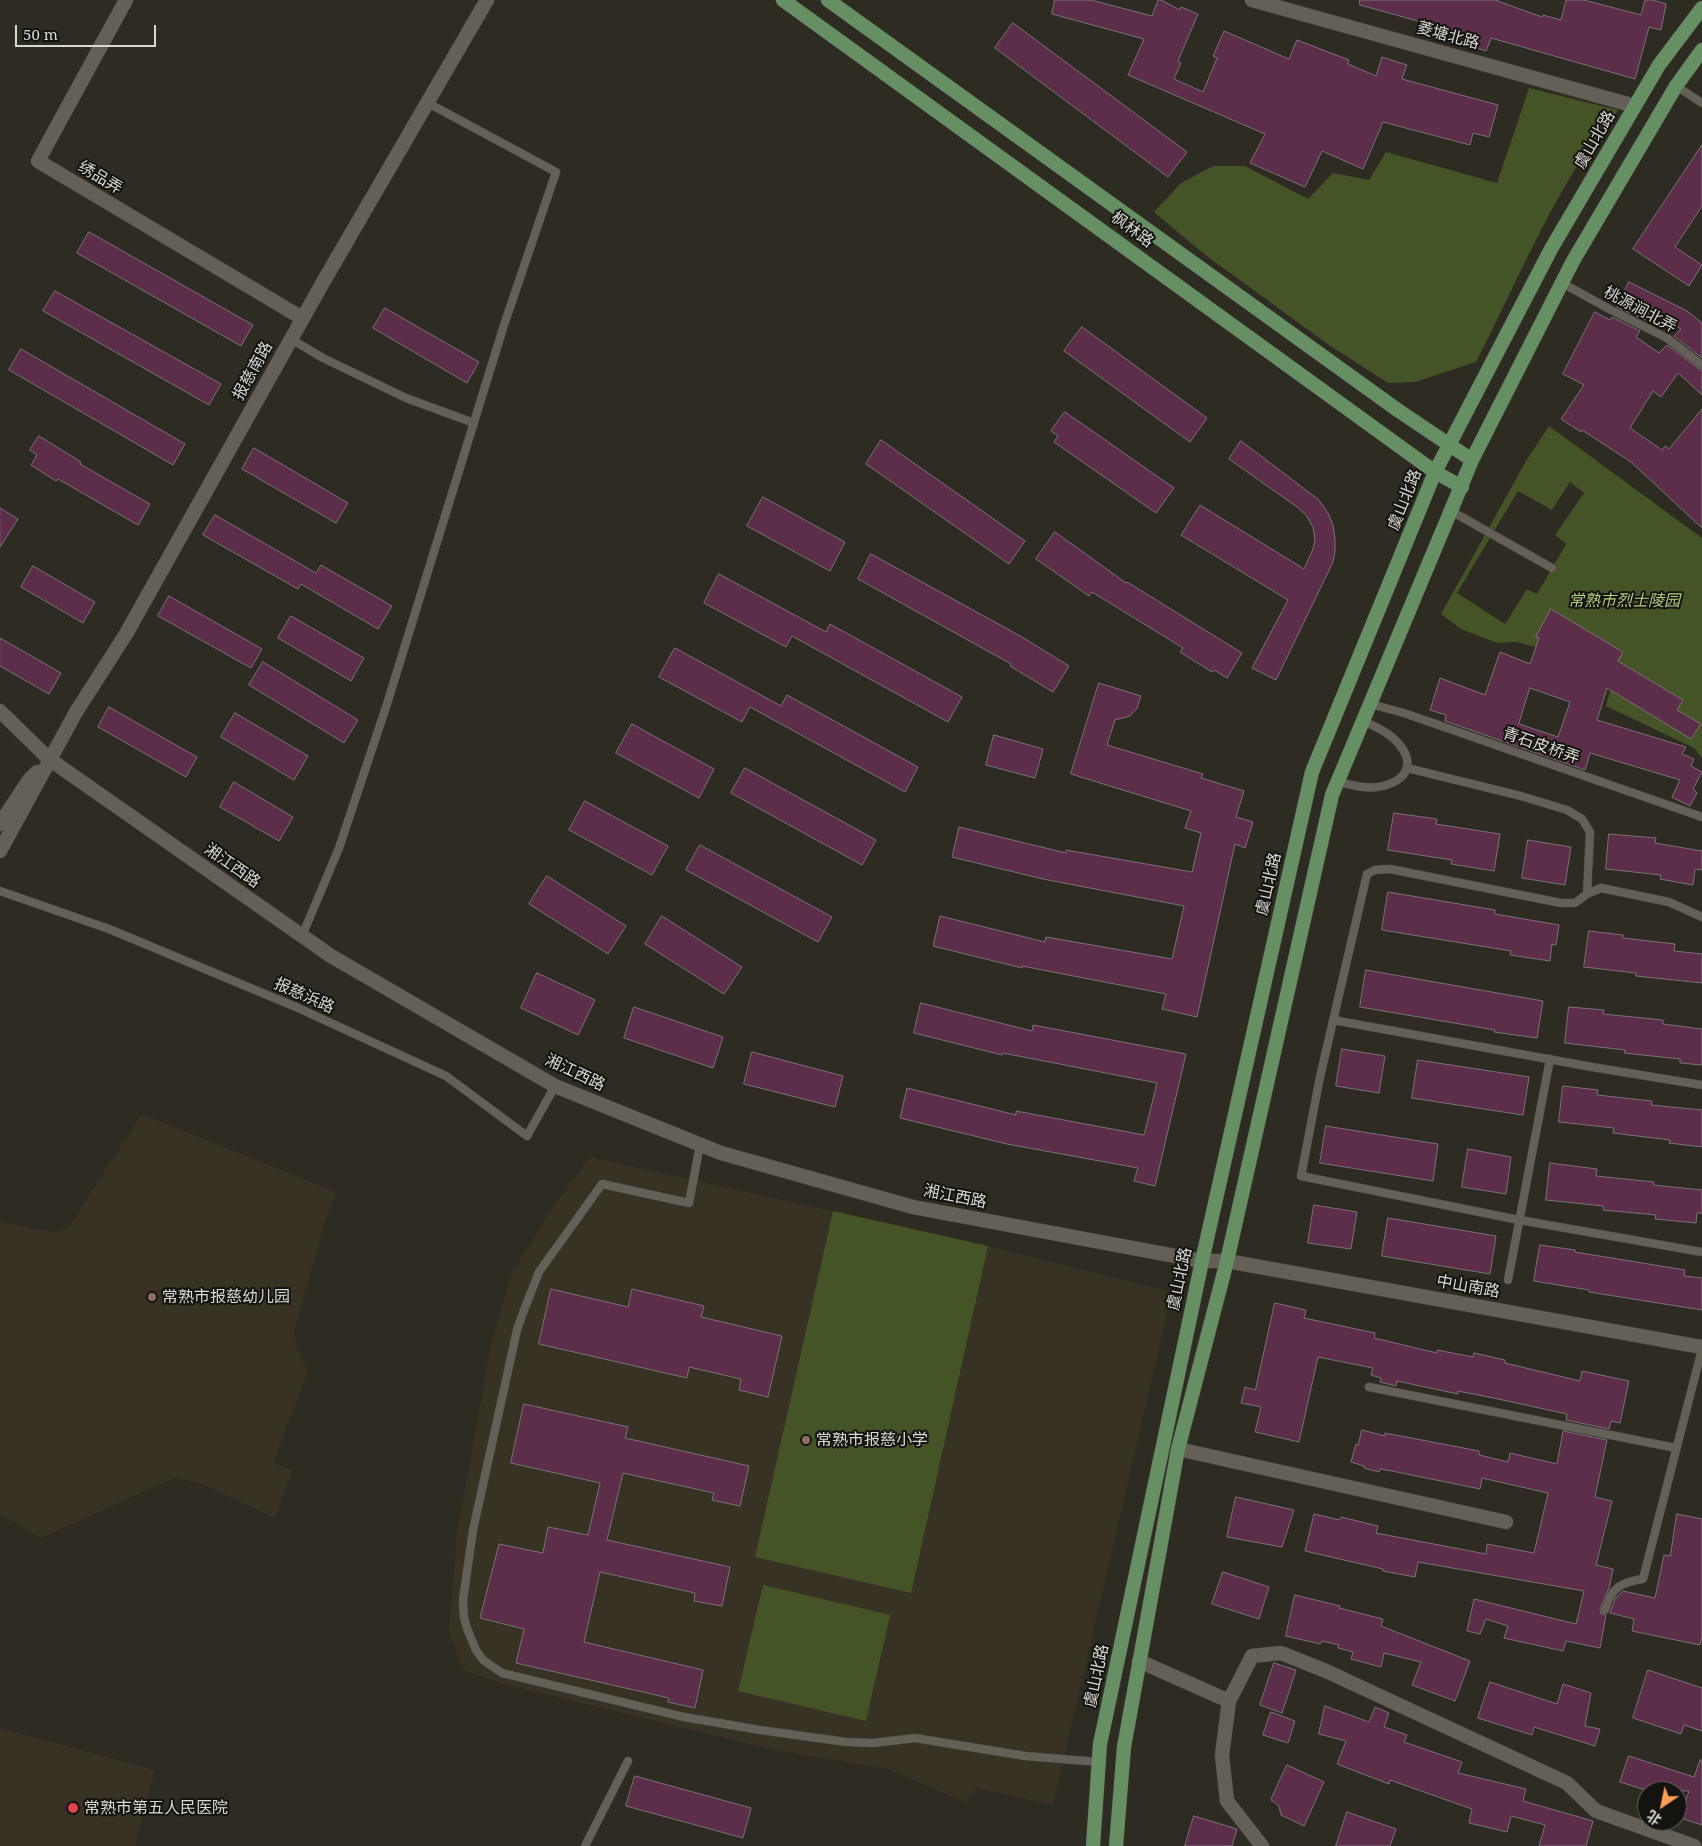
<!DOCTYPE html>
<meta charset="utf-8">
<style>
body{margin:0}
#map{position:relative;width:1702px;height:1846px;overflow:hidden;background:#2e2b23;font-family:"Noto Serif","Noto Sans SC",serif}
canvas{display:block}
.north{position:absolute;left:1637px;top:1781px;width:50px;height:50px;box-sizing:border-box;background:#151310;border:1px solid #64625e;border-radius:50%;rotate:214deg;font-size:14px;font-weight:700;line-height:20px;text-align:center;color:#dad8d2}
.north::after{content:'';display:block;margin:auto;width:18px;height:22px;background:#fc9d53;clip-path:polygon(50% 0,100% 100%,50% 72%,0 100%)}
.scale{position:absolute;left:15px;top:25px;width:141px;height:22px;box-sizing:border-box;border:2px solid #dad8d2;border-top:0;padding-left:6px;font-size:15px;line-height:18px;white-space:nowrap;color:#dad8d2;-webkit-text-stroke:4px #151310;paint-order:stroke}
</style>
<div id="map">
<canvas width="1702" height="1846"></canvas>
<div class="north">北</div>
<div class="scale">50 m</div>
</div>
<script>
const ctx = document.querySelector('canvas').getContext('2d');
ctx.lineJoin = 'round';
function paint(path, color) { ctx.fillStyle = color; ctx.fill(path, 'evenodd'); }
function strokePath(path, color, width, dash) { ctx.strokeStyle = color; ctx.lineWidth = width; ctx.lineCap = dash ? 'butt' : 'round'; ctx.setLineDash(dash || []); ctx.stroke(path); }
function write(font, color, halo, rows, align = 'center') {
  ctx.font = font + ' "Noto Serif","Noto Sans SC",serif'; ctx.lineWidth = 4; ctx.setLineDash([]); ctx.textBaseline = 'middle'; ctx.strokeStyle = halo; ctx.fillStyle = color; for (const [text, x, y, turn = 0] of rows) {
    ctx.save(); ctx.translate(x, y); ctx.rotate((+turn || 0) * Math.PI / 180); ctx.textAlign = isNaN(turn) ? turn : align; if (halo) ctx.strokeText(text, 0, 0); ctx.fillText(text, 0, 0); ctx.restore();
  }
}
const built = new Path2D(`
 M140,1116L149,1117L336,1192L325,1221L294,1331L297,1349L308,1371L273,1463L292,1470L275,1518L200,1483L174,1478L41,1538L0,1514V1222L54,1232L64,1230L71,1224Z
 M590,1157L988,1246L1172,1292L1053,1805L976,1788L967,1803L888,1769L774,1750L503,1684L464,1670L449,1634L457,1534L491,1345L512,1273L551,1210Z
 M0,1728L155,1770L135,1846H0Z`);
const green = new Path2D(`
 M1529,88L1618,110C1604,130 1588,149 1575,169C1537,231 1509,298 1476,362L1415,382L1388,383L1329,345L1204,254L1154,212L1181,183L1213,166H1245L1308,199L1333,173L1369,180L1386,152L1497,183Z
 M1549,426L1702,538V758L1694,748L1606,706L1612,684L1552,651L1516,642L1497,643L1461,629L1441,614L1526,461ZM1570,482L1584,493L1555,535L1566,544L1537,594L1527,589L1505,624L1457,593L1518,491L1552,510Z
 M833,1211L988,1246L911,1593L755,1557Z
 M763,1585L890,1615L866,1721L738,1691Z`);
const building = new Path2D(`
 M1055,0H1091L1152,16L1158,0H1161L1180,10L1181,7L1198,14L1178,61L1181,63L1174,79L1203,92L1217,58L1213,56L1224,31L1289,59L1297,40L1349,60L1348,64L1376,76L1382,57L1407,65L1402,79L1498,105L1489,137L1473,133L1470,145L1383,122L1363,169L1322,151L1305,187L1250,163L1265,134L1128,75L1144,39L1052,14Z
 M1360,0H1495L1542,17L1543,15L1561,20L1566,0H1584L1641,15L1645,0H1653L1666,4L1661,30L1649,27L1635,79L1491,38L1486,51L1458,42L1461,33L1360,5Z
 M1013,23L1187,152L1168,177L995,48Z
 M1702,145V206L1675,247L1702,265L1689,286L1633,249Z
 M89,232L253,325L241,346L77,253Z
 M1629,282L1687,311L1702,323V358L1674,336L1681,329L1649,312L1645,320L1617,307Z
 M55,291L221,384L209,405L43,311Z
 M385,308L479,362L467,383L373,328Z
 M1595,312L1610,320L1612,317L1640,331L1636,337L1659,353L1667,345L1702,371V395L1678,373L1661,397L1653,391L1630,428L1662,450L1665,446L1669,449L1702,409V528L1631,462L1582,430L1581,432L1561,419L1584,385L1563,374Z
 M1082,327L1207,418L1190,442L1064,351Z
 M21,349L185,444L173,465L9,370Z
 M1065,412L1174,488L1156,513L1054,442L1058,436L1051,431Z
 M39,436L81,462L80,464L150,504L138,525L58,479L56,481L31,465L37,455L30,450Z
 M881,440L1025,541L1009,564L866,464Z
 M1241,441L1319,500L1328,513L1333,525L1335,539V552L1333,562L1276,680L1252,668L1288,600L1181,535L1200,505L1304,569L1313,549L1315,539L1313,527L1306,515L1297,507L1229,459Z
 M254,448L348,503L336,523L242,469Z
 M763,497L845,542L830,571L747,526Z
 M0,508L18,519L0,547Z
 M215,515L316,573L321,565L392,606L378,629L301,584L298,589L203,535Z
 M1055,532L1126,583L1127,582L1242,653L1227,678L1214,670L1212,672L1180,652L1183,648L1092,592L1089,596L1036,559Z
 M871,554L1022,637L1069,666L1053,692L1010,666L1011,664L858,579Z
 M33,566L95,602L83,623L21,587Z
 M719,574L826,632L830,624L962,697L948,722L792,636L786,647L704,603Z
 M169,596L262,649L251,668L158,616Z
 M1551,609L1623,652L1618,661L1683,700L1677,710L1701,724L1691,739L1607,688L1597,720L1686,747L1682,754L1694,759L1691,766L1702,772L1693,789L1697,793L1690,806L1672,797L1680,780L1590,753L1585,770L1445,721L1446,715L1430,710L1440,678L1485,695L1500,652L1530,664L1539,638L1536,637ZM1530,688L1570,702L1558,737L1519,724Z
 M291,616L364,658L351,681L278,638Z
 M0,638L61,673L49,694L0,666Z
 M675,648L781,706L787,695L918,767L905,792L750,707L742,722L659,677Z
 M263,662L358,720L344,743L249,685Z
 M1099,683L1141,696L1137,708L1130,716L1115,720L1107,745L1203,774L1201,778L1244,791L1236,817L1253,822L1245,848L1235,844L1197,1017L1162,1009L1166,994L1022,966V968L933,946L940,916L1045,942L1046,937L1172,959L1184,906L1043,879L952,857L959,827L1066,853V850L1192,872L1201,833L1185,828L1191,811L1071,774Z
 M109,707L197,757L186,777L98,727Z
 M235,713L308,756L294,780L221,737Z
 M632,724L714,769L699,798L616,753Z
 M994,735L1043,749L1035,778L986,765Z
 M745,768L876,840L862,865L731,793Z
 M234,782L293,817L279,841L220,807Z
 M585,801L668,846L652,875L569,830Z
 M1394,813L1437,819L1436,824L1500,834L1494,871L1451,864L1452,860L1388,850Z
 M1609,834L1656,838L1655,843L1702,851V870L1695,869L1693,885L1660,879L1661,875L1606,869Z
 M1528,840L1571,847L1565,885L1522,878Z
 M700,845L832,917L818,942L686,870Z
 M547,876L626,926L608,954L529,904Z
 M1388,892L1495,910V914L1559,925L1556,945L1552,944L1550,961L1510,955L1511,951L1382,930Z
 M662,916L742,967L724,994L645,944Z
 M1589,931L1623,935V938L1675,944L1674,951L1702,954V983L1636,976V973L1584,967Z
 M1366,970L1543,1001L1537,1038L1494,1032L1495,1030L1360,1007Z
 M537,973L595,1000L578,1035L521,1008Z
 M921,1003L1032,1031L1033,1025L1186,1054L1155,1186L1134,1181L1138,1168L1007,1144L900,1118L907,1088L1016,1115V1111L1144,1135L1157,1083L1003,1053L1002,1055L914,1033Z
 M634,1007L723,1037L713,1068L624,1038Z
 M1569,1007L1604,1010L1603,1014L1663,1020V1024L1702,1029V1065L1680,1063V1059L1624,1053L1625,1050L1565,1043Z
 M1342,1049L1385,1056L1379,1093L1336,1086Z
 M752,1052L843,1076L835,1107L744,1084Z
 M1418,1060L1529,1077L1523,1115L1412,1098Z
 M1563,1086L1598,1090L1597,1095L1652,1101L1651,1105L1702,1110V1147L1669,1143L1670,1140L1613,1133L1614,1128L1559,1122Z
 M1326,1126L1438,1144L1433,1181L1320,1163Z
 M1468,1149L1511,1157L1506,1194L1462,1187Z
 M1550,1163L1597,1169L1596,1176L1654,1182L1653,1185L1702,1190V1213H1697L1696,1223L1655,1219L1656,1215L1603,1210V1206L1546,1200Z
 M1314,1205L1357,1212L1351,1249L1308,1243Z
 M1388,1218L1496,1236L1490,1274L1382,1256Z
 M1540,1245L1575,1250V1252L1685,1270L1684,1276L1702,1278V1310L1589,1292V1290L1534,1281Z
 M551,1289L628,1307L632,1289L704,1306L701,1317L782,1336L768,1397L739,1390L741,1379L689,1367L687,1378L539,1344Z
 M1275,1303L1306,1310L1304,1318L1375,1333L1374,1338L1437,1353V1350L1473,1357L1474,1353L1505,1360V1363L1580,1381L1582,1371L1629,1381L1620,1423L1611,1421L1609,1429L1566,1420L1567,1414L1498,1399L1458,1391V1394L1397,1381L1396,1386L1380,1382L1381,1378L1371,1375L1373,1368L1318,1357L1299,1442L1255,1432L1261,1407L1241,1403L1245,1387L1255,1390Z
 M524,1404L628,1427L625,1438L749,1466L740,1506L712,1500L714,1493L623,1473L607,1540L730,1567L722,1606L694,1601L695,1593L600,1572L584,1642L703,1670L695,1708L668,1702L669,1698L516,1663L524,1629L480,1618L499,1544L543,1553L548,1527L588,1535L600,1483L511,1463Z
 M1362,1430L1385,1436V1433L1479,1451V1455L1508,1462L1510,1453L1557,1464L1563,1431L1607,1440L1595,1497L1612,1501L1596,1565L1613,1569L1609,1588L1600,1609L1601,1614L1606,1615L1600,1648L1566,1641L1563,1651L1504,1638L1508,1626L1486,1619L1480,1634L1467,1631L1474,1599L1576,1624L1584,1591L1418,1562L1415,1577L1383,1571V1569L1305,1551L1314,1514L1340,1520L1341,1517L1378,1526L1376,1533L1486,1554L1487,1544L1534,1553L1548,1493L1482,1478L1480,1489L1392,1471L1380,1469L1379,1472L1364,1468V1466L1351,1462L1356,1444L1358,1445Z
 M1236,1497L1294,1510L1282,1547L1227,1537Z
 M1677,1514L1702,1519V1637L1700,1645L1632,1631L1634,1619L1610,1613L1615,1599L1623,1591L1655,1598L1664,1555L1670,1556Z
 M1223,1572L1269,1587L1259,1619L1212,1604Z
 M1295,1595L1340,1606L1339,1608L1383,1619L1381,1626L1470,1661L1455,1701L1412,1685L1421,1662L1384,1653L1381,1667L1351,1659L1353,1652L1338,1648L1339,1645L1322,1641L1320,1644L1286,1636Z
 M1274,1663L1296,1670L1282,1713L1260,1705Z
 M1648,1670L1702,1688V1731L1684,1725L1681,1734L1633,1718Z
 M1490,1682L1557,1704L1563,1684L1591,1693L1585,1726L1600,1729L1595,1746L1534,1727L1532,1735L1478,1718Z
 M1325,1706L1369,1722L1375,1707L1389,1713L1384,1727L1407,1735L1404,1742L1462,1762L1458,1773L1526,1789L1523,1801L1593,1821L1586,1846H1539L1545,1825L1511,1816L1507,1832L1469,1823L1472,1809L1390,1780L1389,1784L1337,1764L1346,1741L1319,1734Z
 M1271,1712L1295,1721L1288,1743L1263,1735Z
 M1629,1756L1694,1777L1700,1760H1702V1825L1680,1818L1689,1791H1649L1620,1782Z
 M1287,1765L1324,1782L1304,1826L1281,1815L1279,1806L1271,1800Z
 M635,1776L751,1808L743,1838L626,1806Z
 M1347,1812L1396,1829L1390,1846H1336Z
 M1194,1816L1237,1829L1232,1846H1185Z`);
const service = new Path2D(`
 M1676,86L1702,103
 M1562,283L1611,310L1667,338L1702,365
 M291,339L323,358L406,398L474,423
 M1451,511L1552,568
 M1370,704L1404,713L1702,817
 M1407,768L1521,796L1567,810L1582,819L1590,832L1587,894
 M1338,782C1352,785 1369,790 1383,786C1413,778 1414,757 1393,738C1386,731 1373,726 1364,721
 M0,891L109,929L296,1007L446,1076L527,1136L555,1086
 M1702,917L1669,902L1601,888L1587,894L1575,903H1561L1390,869L1375,870L1367,874L1320,1077L1301,1176L1514,1219L1702,1252
 M302,936L339,848L387,704L504,325L556,172L428,103
 M1333,1020L1592,1067L1702,1085
 M700,1145L689,1203L602,1184L539,1272L524,1310L517,1330L473,1530L463,1600L464,1618L468,1631L476,1650L483,1660L502,1673L684,1717L760,1730L846,1742L873,1743L915,1738L1025,1756L1099,1762
 M1508,1280L1550,1059
 M1369,1387L1676,1448
 M1605,1610C1611,1588 1621,1582 1643,1579L1702,1349
 M585,1846L628,1761`);
const minor = new Path2D(`
 M126,0L38,161L302,318
 M1252,0L1635,106
 M1227,1261L1702,1347
 M1178,1449L1506,1522
 M1139,1661L1229,1701
 M1262,1846L1227,1801L1222,1755L1229,1701L1252,1656L1281,1653L1326,1671L1567,1783L1596,1811L1694,1846`);
const tertiary = new Path2D(`
 M0,711L49,759L331,956L555,1086L721,1153L913,1207L1202,1261H1227
 M0,824L29,780L37,772
 M0,851L76,712L126,634L322,284L487,0`);
const primary = new Path2D(`
 M783,0L1435,472L1462,487
 M828,0L1399,411L1472,460
 M1093,1846L1100,1744L1202,1261L1312,772L1435,472L1551,249L1659,65L1702,8
 M1116,1846L1124,1747L1178,1449L1227,1261L1332,795L1472,460L1573,261L1676,86L1702,50`);
const markers = [
 [152,1297,5,"#8d6e63"],
 [806,1440,5,"#8d6e63"],
 [73,1808,6,"#e0444e"]
];
const streetNames = [
 ["菱塘北路",1448,36,15],
 ["虞山北路",1595,140,-60],
 ["绣品弄",100,178,31],
 ["枫林路",1132,230,36],
 ["桃源涧北弄",1640,310,28],
 ["报慈南路",253,371,-61],
 ["虞山北路",1405,500,-68],
 ["青石皮桥弄",1541,746,19],
 ["湘江西路",232,866,35],
 ["虞山北路",1269,884,-77],
 ["报慈浜路",304,996,24],
 ["湘江西路",575,1073,25],
 ["湘江西路",955,1197,11],
 ["虞山北路",1180,1279,-78],
 ["中山南路",1468,1287,10],
 ["虞山北路",1097,1676,-78]
];
const parkNames = [
 ["常熟市烈士陵园",1624,601]
];
const poiNames = [
 ["常熟市报慈幼儿园",162,1297],
 ["常熟市报慈小学",816,1440],
 ["常熟市第五人民医院",84,1808]
];
paint(built, '#383224');
paint(green, '#455427');
paint(building, '#5c2e4a');
strokePath(building, '#7b7176', 1);
strokePath(service, '#4a463f', 9);
strokePath(minor, '#4a463f', 15);
strokePath(tertiary, '#4a463f', 15);
strokePath(primary, '#4a463f', 15);
strokePath(service, '#646057', 8);
strokePath(minor, '#646057', 14);
strokePath(tertiary, '#646057', 14);
strokePath(primary, '#668f64', 14);
for (const [x, y, r, color] of markers) { const dot = new Path2D(); dot.arc(x, y, r, 0, 2 * Math.PI); ctx.fillStyle = color; ctx.fill(dot); strokePath(dot, '#151310', 2); }
write('16px', '#dad8d2', '#151310', streetNames);
write('italic 16px', '#b3cf80', '#151310', parkNames);
write('16px', '#dad8d2', '#151310', poiNames, 'left');
</script>
